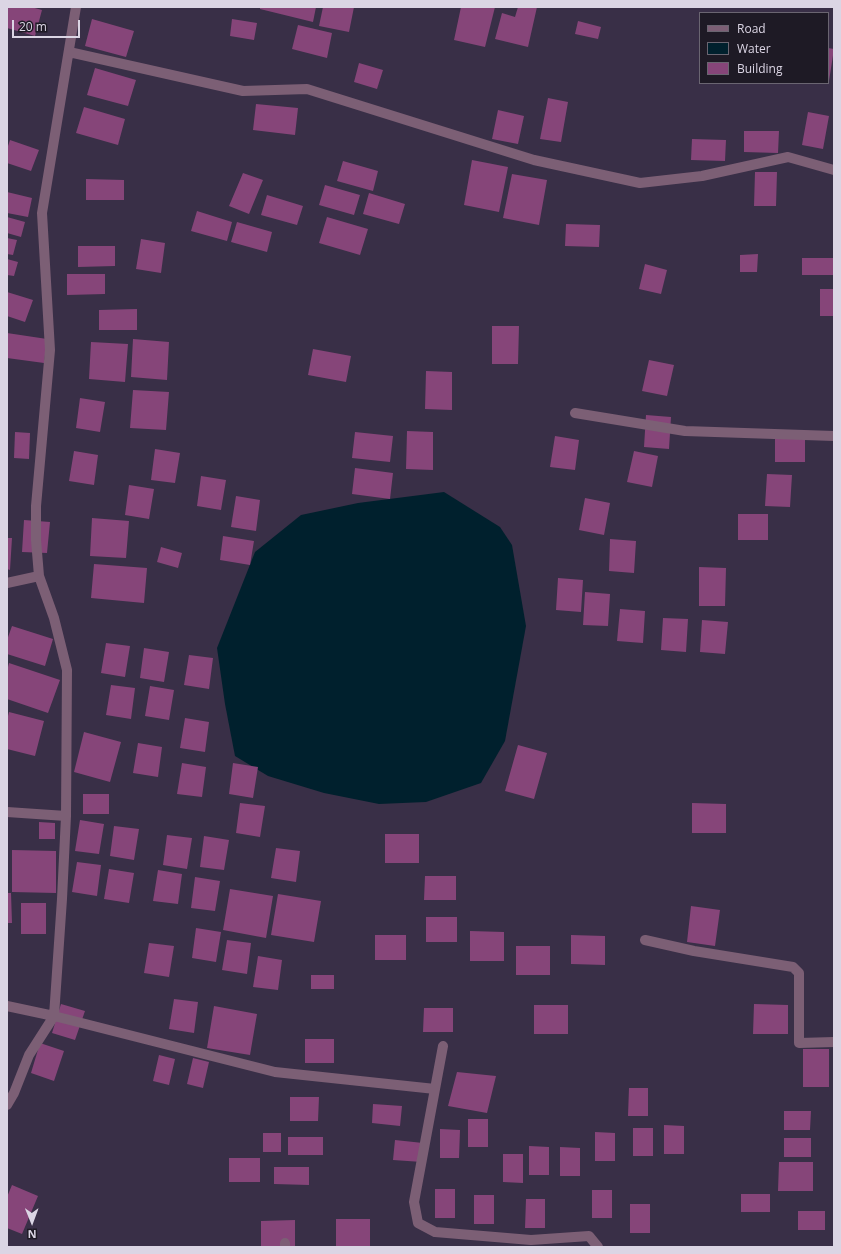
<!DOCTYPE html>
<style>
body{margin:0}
#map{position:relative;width:841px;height:1254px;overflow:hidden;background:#392f47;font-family:"Open Sans",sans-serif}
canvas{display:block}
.frame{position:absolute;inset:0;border:8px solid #dbd5e4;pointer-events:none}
.legend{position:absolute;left:699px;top:12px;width:130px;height:72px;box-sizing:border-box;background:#1e1a25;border:1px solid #6a6571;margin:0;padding:5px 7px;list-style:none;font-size:12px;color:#dbd5e4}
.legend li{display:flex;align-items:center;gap:8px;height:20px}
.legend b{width:20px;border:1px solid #6a6571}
.north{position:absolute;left:12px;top:1202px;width:40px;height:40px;-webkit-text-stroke:3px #1e1a25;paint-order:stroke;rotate:179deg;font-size:11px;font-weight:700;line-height:16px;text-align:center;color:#dbd5e4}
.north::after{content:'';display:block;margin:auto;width:14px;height:18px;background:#dbd5e4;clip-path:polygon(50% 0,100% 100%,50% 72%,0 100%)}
.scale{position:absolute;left:12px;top:20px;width:68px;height:18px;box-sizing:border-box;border:2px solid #dbd5e4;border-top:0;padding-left:5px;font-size:12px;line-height:14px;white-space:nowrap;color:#dbd5e4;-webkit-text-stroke:3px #1e1a25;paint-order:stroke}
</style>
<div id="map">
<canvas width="841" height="1254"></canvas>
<div class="frame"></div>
<ul class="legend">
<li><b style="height:5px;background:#7c5f75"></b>Road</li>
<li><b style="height:11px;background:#00202d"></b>Water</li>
<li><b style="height:11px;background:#864579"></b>Building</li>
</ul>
<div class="north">N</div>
<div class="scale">20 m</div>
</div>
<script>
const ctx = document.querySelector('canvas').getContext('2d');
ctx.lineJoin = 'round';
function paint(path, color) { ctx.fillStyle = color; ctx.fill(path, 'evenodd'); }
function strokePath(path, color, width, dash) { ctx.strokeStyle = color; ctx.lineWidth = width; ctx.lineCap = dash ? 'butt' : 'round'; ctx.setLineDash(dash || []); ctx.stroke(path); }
const water = new Path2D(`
 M444,492L500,527L512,545L526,626L505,741L481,783L426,802L379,804L324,793L268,776L235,756L225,704L217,648L255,552L301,515L358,503Z`);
const building = new Path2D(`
 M7,7H31L42,10L35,36L7,28Z
 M260,7H316L313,22L260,9Z
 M323,7H354L349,32L319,26Z
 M461,7H495L485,47L454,40Z
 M518,7H537L528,47L495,39L502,13L515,17Z
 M92,19L134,31L126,57L85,46Z
 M232,19L257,23L254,40L230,36Z
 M578,21L601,27L598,39L575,34Z
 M298,25L332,33L327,58L292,49Z
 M828,48L834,49L829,81H828Z
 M359,63L383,70L377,89L354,82Z
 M95,68L136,80L128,106L87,95Z
 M548,98L568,102L561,142L540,139Z
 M256,104L298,108L295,135L253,130Z
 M84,107L125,119L118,145L76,133Z
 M498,110L524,116L518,144L492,139Z
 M808,112L829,116L823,149L802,145Z
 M744,131H779L778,153L744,152Z
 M692,139L726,140L725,161L691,160Z
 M10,140L39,150L31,171L7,163V149Z
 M472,160L508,167L499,212L464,205Z
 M343,161L378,171L373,191L337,181Z
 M755,172H777L776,206H754Z
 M243,173L263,180L249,214L229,206Z
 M512,174L547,180L539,225L503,218Z
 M86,179L124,180V200H86Z
 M325,185L360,195L354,215L319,205Z
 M7,192L32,198L28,217L7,213Z
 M369,193L405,204L399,224L363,214Z
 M267,195L303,206L297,225L261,215Z
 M197,211L232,222L227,241L191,231Z
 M7,217L25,222L21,237L7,233Z
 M327,217L368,229L360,255L319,243Z
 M237,222L272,232L267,252L231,242Z
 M566,224L600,225L599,247L565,246Z
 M7,238L17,240L13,255L7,254Z
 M141,239L165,243L161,273L136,269Z
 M78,246H115V266L78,267Z
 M758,254L757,272H740V255Z
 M802,258H834V275H802Z
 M7,259L18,262L14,276L7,275Z
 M645,264L667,270L661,294L639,289Z
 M67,274H105V294L67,295Z
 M820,289H834V316H820Z
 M7,292L33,300L25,322L7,316Z
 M137,309V330H99V310Z
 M492,326H519L518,364H492Z
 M7,333L47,339L44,363L7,358Z
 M133,339L169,342L167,380L131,377Z
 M91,342L128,344L125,382L89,379Z
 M313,349L351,356L346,382L308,375Z
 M649,360L674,365L667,396L642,391Z
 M426,371L452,372V410L425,409Z
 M133,390L169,392L166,430L130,428Z
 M80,398L105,402L100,432L76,428Z
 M646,415L671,417L669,449L644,447Z
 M407,431L433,432V470L406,469Z
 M15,432L30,433L29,459L14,458Z
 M355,432L393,436L390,462L352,458Z
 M805,435V462H775V436Z
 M555,436L579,440L575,470L550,467Z
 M155,449L180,453L175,483L151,480Z
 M74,451L98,455L94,485L69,481Z
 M634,451L658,456L652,487L627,482Z
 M355,468L393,473L390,499L352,494Z
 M767,474L792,475L790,507L765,506Z
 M201,476L226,480L221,510L197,506Z
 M129,485L154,489L149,519L125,515Z
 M236,496L260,500L256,531L231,527Z
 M585,498L610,503L604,535L579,530Z
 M738,514H768V540H738Z
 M92,518L129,521L126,558L90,556Z
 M24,520L50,522L47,553L22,552Z
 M223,536L254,541L250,565L220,560Z
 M7,538H12L10,570L7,569Z
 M610,539L636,541L634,573L609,571Z
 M161,547L182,553L178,568L157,562Z
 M94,564L147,568L144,603L91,598Z
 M699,567L726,568L725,606H699Z
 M558,578L583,580L581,612L556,610Z
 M585,592L610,594L608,626L583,625Z
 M620,609L645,611L643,643L617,641Z
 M663,618L688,619L686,652L661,650Z
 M702,620L728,622L725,654L700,652Z
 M12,626L53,639L45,666L7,654V640Z
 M106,643L130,646L125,677L101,673Z
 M144,648L169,652L164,682L140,678Z
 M189,655L213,658L209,689L184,685Z
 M9,663L60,680L48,713L7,699V671Z
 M111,685L135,688L131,719L106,715Z
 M150,686L174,690L169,720L145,716Z
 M9,712L44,721L35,756L7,749V720Z
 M185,718L209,722L205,752L180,748Z
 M84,732L121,742L110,782L74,772Z
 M138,743L162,747L158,777L133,773Z
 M518,745L547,753L534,799L505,791Z
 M182,763L206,767L202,797L177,794Z
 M233,763L258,767L253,798L229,794Z
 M83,794H109V814H83Z
 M240,803L265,806L260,837L236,833Z
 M692,803L726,804V833H692Z
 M80,820L104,824L99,854L75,851Z
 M39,822L55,823V839H39Z
 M114,826L139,829L134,860L110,856Z
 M385,834H419V863H385Z
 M167,835L192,838L187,869L163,865Z
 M204,836L229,840L224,870L200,867Z
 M276,848L300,851L296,882L271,878Z
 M12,850L56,851V893L12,892Z
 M77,862L101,865L97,896L72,892Z
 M109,869L134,873L129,903L104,899Z
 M158,870L182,874L178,904L153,901Z
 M425,876H456V900H424Z
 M195,877L220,881L215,911L191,908Z
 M230,889L273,896L266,938L223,930Z
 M7,893H11L12,923H7Z
 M278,894L321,901L314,942L271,935Z
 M21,903H46V934H21Z
 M691,906L720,910L715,946L687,942Z
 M426,917H457V942H426Z
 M196,928L221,932L216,962L192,958Z
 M470,931L504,932V961H470Z
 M375,935H406V960H375Z
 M571,935L605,936V965L571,964Z
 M227,940L251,943L247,974L222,970Z
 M149,943L174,946L169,977L144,973Z
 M516,946H550V975H516Z
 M258,956L282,960L278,990L253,987Z
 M311,975H334V989H311Z
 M174,999L198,1002L194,1033L169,1029Z
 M61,1004L85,1011L75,1040L52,1033Z
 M754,1004L788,1005V1034H753Z
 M534,1005H568V1034H534Z
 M214,1006L257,1014L250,1055L207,1048Z
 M424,1008H453V1032H423Z
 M305,1039H334V1063H305Z
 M40,1043L64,1051L54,1081L31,1073Z
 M803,1049H829V1087H803Z
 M159,1055L175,1059L169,1085L153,1081Z
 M193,1058L209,1062L203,1088L187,1084Z
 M457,1072L496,1076L487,1113L448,1106Z
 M629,1088H648V1116H628Z
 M290,1097H319L318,1121H290Z
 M373,1104L402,1106L400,1126L372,1123Z
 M784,1111H811L810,1130H784Z
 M468,1119H488V1147H468Z
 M664,1125L684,1126V1154H664Z
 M633,1128H653V1156H633Z
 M440,1129L460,1130L459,1158H440Z
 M595,1132L615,1133V1161H595Z
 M263,1133H281V1152H263Z
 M288,1137H323V1155H288Z
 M784,1138H811V1157H784Z
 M395,1140L423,1143L422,1162L393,1160Z
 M529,1146L549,1147V1175H529Z
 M560,1147L580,1148V1176H560Z
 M503,1154H523V1183L503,1182Z
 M229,1158H260V1182H229Z
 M779,1162H813V1191H778Z
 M274,1167H309V1185L274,1184Z
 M12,1185L38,1196L22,1234L7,1228V1197Z
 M435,1189H455V1218H435Z
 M592,1190H612V1218H592Z
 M741,1194H770V1212H741Z
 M474,1195H494V1224H474Z
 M526,1199H545V1228H525Z
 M630,1204H650V1233H630Z
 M798,1211H825V1230H798Z
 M336,1219H370V1247H336Z
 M295,1220V1247H261V1221Z`);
const minor = new Path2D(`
 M69,52L243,91L307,89L534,160L640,183L702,176L788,157L834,170
 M575,413L685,431L834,436
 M7,583L39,576
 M7,812L66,816
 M645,940L694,951L793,967L799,973V1043L834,1042
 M7,1006L54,1016L275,1072L435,1089
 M443,1046L414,1202L418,1223L435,1232L531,1240L589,1236L598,1247
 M7,1105L14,1093L29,1055L54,1016L62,899L66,816L67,670L54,618L39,576L36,540V506L50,350L42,213L76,7
 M285,1243V1247`);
paint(water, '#00202d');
paint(building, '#864579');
strokePath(minor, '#7c5f75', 10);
</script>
